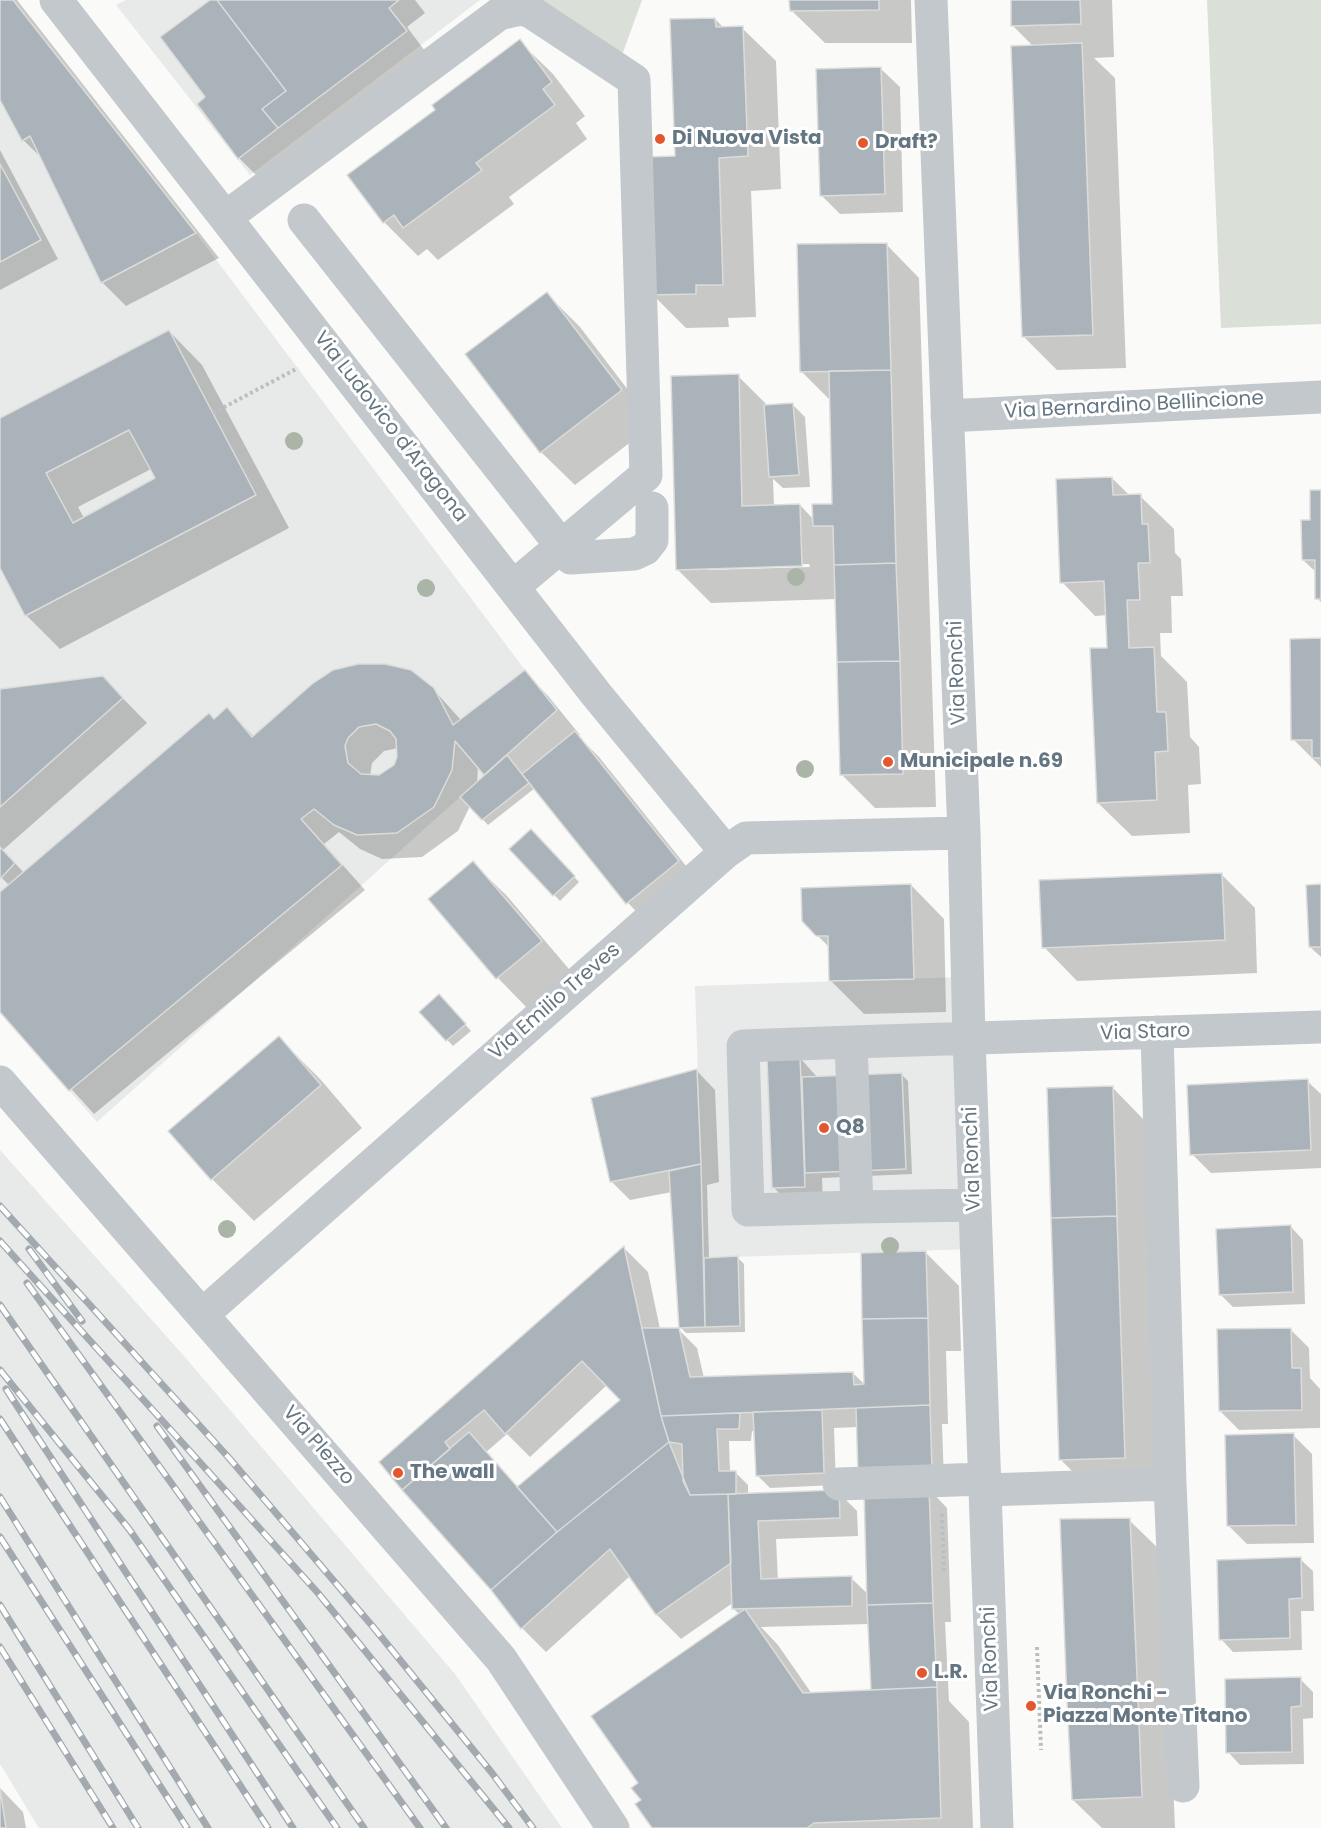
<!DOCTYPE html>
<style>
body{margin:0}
canvas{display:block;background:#fafaf8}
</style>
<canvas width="1321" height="1828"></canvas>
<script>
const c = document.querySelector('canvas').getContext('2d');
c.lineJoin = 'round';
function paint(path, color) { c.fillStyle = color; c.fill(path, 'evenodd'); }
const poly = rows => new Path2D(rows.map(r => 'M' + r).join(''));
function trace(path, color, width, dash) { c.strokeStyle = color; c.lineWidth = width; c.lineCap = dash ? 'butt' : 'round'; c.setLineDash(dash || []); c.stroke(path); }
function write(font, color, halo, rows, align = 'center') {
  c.font = font + ' Poppins,sans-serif'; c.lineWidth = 6; c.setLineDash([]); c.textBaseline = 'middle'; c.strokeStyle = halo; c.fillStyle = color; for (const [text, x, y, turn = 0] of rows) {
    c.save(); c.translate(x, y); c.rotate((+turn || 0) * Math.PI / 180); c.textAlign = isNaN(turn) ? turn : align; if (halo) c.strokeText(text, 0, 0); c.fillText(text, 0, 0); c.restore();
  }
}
const built = poly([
 [0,0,13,0,196,233,525,670,507,755,97,1122,0,1012],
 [126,0,480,0,250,175,116,5],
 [959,977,972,1249,704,1258,695,986],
 [0,1150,184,1356,455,1674,562,1828,39,1828,0,1764]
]);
const green = poly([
 [537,0,642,0,622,55],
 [1207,0,1321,0,1321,324,1221,328]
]);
const shadow = poly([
 [0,0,17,0,219,258,126,306,102,282,44,160,23,140,0,96],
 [212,0,415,0,425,13,407,27,425,51,263,182,239,158,207,98],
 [791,0,911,0,912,43,825,43,791,10],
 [1012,0,1112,0,1114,57,1094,58,1115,78,1126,368,1057,370,1024,337,1034,47,1013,26],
 [715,19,724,28,742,28,776,61,781,189,751,191,756,317,728,318,729,327,686,328,652,294,677,157],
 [519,41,553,74,585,116,576,123,587,139,509,197,514,204,438,260,427,249,418,256,384,222,349,176,437,110],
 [881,69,900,87,903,212,840,214,821,195],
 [0,150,58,259,0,290],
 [886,244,919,278,936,807,875,808,842,775,837,599,711,603,677,569,738,376,769,407,793,405,805,417,810,487,783,488,773,479,774,506,800,505,814,520,834,505,831,401,801,371],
 [809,564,810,567,708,570,708,567],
 [547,294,580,327,654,424,575,485,541,452],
 [169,331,202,365,289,528,60,649,26,615,0,565,0,420],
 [151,469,157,479,84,518,78,507],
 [1112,478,1130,496,1140,496,1174,529,1175,553,1181,559,1183,596,1171,596,1172,633,1160,633,1161,656,1187,682,1190,737,1199,747,1201,784,1188,785,1190,833,1132,836,1098,803,1109,649,1107,615,1095,616,1062,582],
 [1321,491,1321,602,1317,598,1317,573,1303,560],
 [1321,640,1321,767,1293,739],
 [525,672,549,697,580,735,578,736,599,757,702,886,652,927,628,903,535,788,488,825,470,806,458,831,422,857,382,859,360,849,339,832,324,844,365,890,94,1114,0,1010,0,894,10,886,0,876,0,690,102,677,147,723,3,850,24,873,227,709,254,737,433,689,461,720],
 [398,748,399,757,388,772,379,777,370,776,372,763,384,751],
 [478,766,486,775,477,783],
 [531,832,579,882,560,901,511,850],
 [473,863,507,896,574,975,531,1012,498,978,430,899],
 [1221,874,1255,908,1257,973,1077,981,1044,947],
 [911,885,944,919,946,1012,864,1014,831,981,830,948,817,935],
 [1321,886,1321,957,1310,947],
 [445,1002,471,1031,453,1046,421,1012],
 [279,1038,321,1080,362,1128,254,1221,212,1179],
 [800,1058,818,1078,902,1075,908,1081,912,1174,822,1178,823,1205,792,1206,773,1187],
 [697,1071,715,1090,719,1182,707,1185,709,1259,738,1258,744,1264,745,1332,686,1333,680,1327,672,1192,630,1200,612,1182],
 [1307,1081,1321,1094,1321,1168,1211,1173,1192,1154],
 [1112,1087,1145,1121,1157,1491,1094,1493,1060,1459],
 [1291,1227,1303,1240,1305,1304,1233,1307,1220,1294],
 [624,1248,648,1272,660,1329,678,1329,697,1348,704,1378,853,1373,866,1386,926,1253,959,1286,961,1351,946,1351,948,1424,942,1424,944,1484,858,1427,834,1428,836,1485,770,1488,757,1475,756,1431,752,1431,751,1441,729,1441,730,1472,735,1472,748,1485,748,1495,838,1492,857,1511,858,1536,776,1539,778,1580,851,1578,869,1595,929,1489,947,1508,951,1622,945,1622,949,1701,969,1722,973,1828,654,1828,640,1784,740,1615,734,1609,734,1602,681,1639,657,1615,630,1576,546,1652,522,1628,492,1589,381,1462],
 [607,1385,622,1401,518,1489,485,1453,507,1434,530,1457],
 [870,1624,872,1691,812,1694,778,1645,761,1627],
 [1290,1329,1309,1348,1310,1378,1320,1389,1320,1428,1239,1430,1220,1411],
 [1293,1435,1312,1454,1314,1543,1247,1544,1229,1526],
 [1129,1520,1163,1553,1175,1828,1102,1828,1073,1800],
 [1300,1559,1313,1571,1314,1611,1301,1611,1302,1650,1233,1652,1221,1639],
 [1300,1679,1313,1692,1313,1718,1303,1719,1304,1764,1240,1765,1228,1752],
 [0,1788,23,1812,26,1828,0,1828]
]);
const building = poly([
 [0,0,13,0,196,233,101,283,30,136,22,141,0,100,0,0],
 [210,0,217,0,286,91,262,109,278,128,238,159,197,104,205,97,160,37,210,0],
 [217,0,399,0,389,8,407,31,278,128,262,109,286,91,217,0],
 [789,0,879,0,879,10,790,11,789,0],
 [1011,0,1080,0,1081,24,1011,26,1011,0],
 [715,18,716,27,743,26,748,156,719,158,723,285,696,285,696,294,651,295,646,157,675,156,670,19,715,18],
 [520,39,552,82,543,89,555,105,476,163,482,170,403,228,394,215,383,223,347,175,435,110,432,105,520,39],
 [1082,43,1093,335,1022,337,1011,46,1082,43],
 [881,67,885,194,820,196,816,69,881,67],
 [0,164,41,240,0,262,0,164],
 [887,243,891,370,800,372,797,244,887,243],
 [547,292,622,390,540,453,465,354,547,292],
 [169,330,256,495,25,616,0,568,0,418,169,330],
 [129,430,155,478,73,523,46,473,129,430],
 [891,370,896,563,834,565,833,526,813,526,812,504,832,504,829,371,891,370],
 [739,374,742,506,800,504,802,566,676,570,671,376,739,374],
 [793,403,799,475,769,477,764,405,793,403],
 [1112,477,1113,495,1141,494,1142,524,1148,524,1150,563,1138,563,1140,600,1127,600,1129,648,1154,647,1157,712,1166,712,1168,751,1155,752,1157,800,1097,803,1090,648,1107,648,1104,581,1060,583,1056,479,1112,477],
 [1310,490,1321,490,1321,599,1315,599,1315,560,1302,560,1301,520,1310,520,1310,490],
 [896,563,900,661,837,662,834,565,896,563],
 [1321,638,1321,758,1312,758,1312,740,1291,740,1290,639,1321,638],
 [900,661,903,774,840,775,837,662,900,661],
 [358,664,385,664,411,670,434,688,453,725,525,670,557,710,484,775,455,741,452,770,434,807,397,833,357,835,334,825,314,809,301,819,342,865,69,1091,0,1012,0,892,209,713,214,719,227,707,252,737,312,684,333,670,358,664],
 [376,724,390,731,396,739,397,757,394,765,379,775,361,774,348,763,345,746,348,738,359,727,376,724],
 [103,676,123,698,0,807,0,689,103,676],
 [575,731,679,861,626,904,522,774,575,731],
 [507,755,529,783,482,820,460,797,507,755],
 [531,829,575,876,553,896,509,849,531,829],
 [0,847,15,863,0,879,0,847],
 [473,861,542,941,496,979,428,899,473,861],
 [1222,873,1225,940,1042,948,1039,880,1222,873],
 [911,884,914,979,829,981,828,936,816,936,802,921,801,888,911,884],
 [1321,884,1321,947,1309,947,1306,885,1321,884],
 [439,994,466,1024,446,1041,419,1012,439,994],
 [279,1036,321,1085,211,1180,168,1131,279,1036],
 [800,1056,805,1187,772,1188,767,1058,800,1056],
 [697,1069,701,1164,610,1182,591,1098,697,1069],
 [902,1073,906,1169,805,1173,802,1077,902,1073],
 [1308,1079,1311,1150,1190,1155,1187,1085,1308,1079],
 [1113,1086,1117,1216,1051,1218,1047,1088,1113,1086],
 [701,1164,705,1327,679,1328,669,1171,701,1164],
 [1117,1216,1125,1458,1059,1460,1051,1218,1117,1216],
 [1291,1225,1293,1292,1219,1295,1216,1229,1291,1225],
 [624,1246,661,1416,669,1442,557,1532,517,1487,620,1400,582,1361,505,1434,484,1410,445,1442,450,1449,402,1490,379,1462,624,1246],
 [926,1251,928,1318,862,1319,861,1253,926,1251],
 [738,1256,740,1326,705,1327,704,1258,738,1256],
 [928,1318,930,1405,661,1416,642,1328,679,1328,690,1377,853,1372,854,1385,864,1384,862,1319,928,1318],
 [1291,1328,1292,1368,1301,1368,1302,1410,1219,1411,1217,1329,1291,1328],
 [930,1405,932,1472,858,1474,856,1408,930,1405],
 [822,1410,824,1473,756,1476,753,1412,822,1410],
 [740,1413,739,1429,717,1429,719,1471,736,1471,736,1494,690,1495,683,1481,682,1444,669,1442,661,1416,740,1413],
 [469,1432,557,1532,491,1590,402,1490,469,1432],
 [1294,1433,1296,1525,1227,1526,1225,1435,1294,1433],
 [669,1442,690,1495,728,1494,731,1563,656,1615,610,1549,521,1629,491,1590,557,1532,669,1442],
 [929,1487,933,1603,867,1605,864,1490,929,1487],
 [839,1490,840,1518,758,1521,761,1579,852,1576,852,1606,732,1609,728,1494,839,1490],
 [1130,1518,1138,1699,1067,1701,1060,1519,1130,1518],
 [1301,1557,1302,1598,1289,1599,1290,1638,1219,1640,1217,1560,1301,1557],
 [933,1603,937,1687,871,1690,867,1605,933,1603],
 [745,1609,803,1693,937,1687,941,1818,814,1823,807,1828,652,1828,635,1804,641,1800,631,1788,638,1783,591,1716,745,1609],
 [1301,1677,1301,1706,1291,1707,1292,1752,1226,1753,1225,1679,1301,1677],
 [1138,1699,1142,1797,1072,1800,1067,1701,1138,1699],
 [0,1789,6,1828,0,1828,0,1789]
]);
const path = poly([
 [213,413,298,368],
 [942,1514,944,1574],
 [1037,1647,1041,1750]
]);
const minor = poly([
 [56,0,596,694,726,852],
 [931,0,964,833,969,1038,997,1828],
 [226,217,499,14,521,9,531,12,634,80,646,475,514,586],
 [304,220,571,558,634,554,645,549,652,540,652,508],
 [947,416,1321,397],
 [1157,1032,1170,1484,1183,1786],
 [851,1042,743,1046,748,1210,857,1207],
 [0,1082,501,1659,613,1828],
 [975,1205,857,1207,851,1042,1321,1027],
 [203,1314,726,852,746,838,964,833],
 [839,1484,984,1479],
 [985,1490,1170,1484]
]);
const rail = poly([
 [0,1206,229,1458,374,1628,492,1773,533,1828],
 [0,1241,318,1593,509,1828],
 [29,1249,82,1321],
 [27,1283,420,1828],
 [0,1305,364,1828],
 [0,1370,129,1529,337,1828],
 [6,1389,293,1828],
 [0,1419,268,1828],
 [157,1426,446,1828],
 [0,1497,208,1828],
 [0,1537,187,1828],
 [0,1605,138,1828],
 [0,1647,113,1828]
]);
const trees = [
 [294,441],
 [796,577],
 [426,588],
 [805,769],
 [227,1229],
 [890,1246]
];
const markers = [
 [660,139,6,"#e4572e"],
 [863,143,6,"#e4572e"],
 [888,762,6,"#e4572e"],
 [824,1128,6,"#e4572e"],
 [398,1473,6,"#e4572e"],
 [922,1673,6,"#e4572e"],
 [1031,1706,6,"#e4572e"]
];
const poiNames = [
 ["Di Nuova Vista",672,139],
 ["Draft?",875,143],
 ["Municipale n.69",900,762],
 ["Q8",836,1128],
 ["The wall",410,1473],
 ["L.R.",934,1673],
 ["Via Ronchi -",1043,1694],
 ["Piazza Monte Titano",1043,1717]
];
const streetNames = [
 ["Via Bernardino Bellincione",1134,406,-3],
 ["Via Ludovico d'Aragona",390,427,52],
 ["Via Ronchi",958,673,-92],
 ["Via Emilio Treves",555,1002,-41],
 ["Via Staro",1145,1033,-2],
 ["Via Ronchi",973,1159,-92],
 ["Via Plezzo",318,1446,49],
 ["Via Ronchi",991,1659,-92]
];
paint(built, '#e8e9e9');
paint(green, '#dadfd7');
paint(shadow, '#0003');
paint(building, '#aab3b9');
trace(building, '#dcdcda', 1.5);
trace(path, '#bbbfc2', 4, [3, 3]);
trace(minor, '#c3c8cc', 33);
trace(rail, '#a2aab0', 7);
trace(rail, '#fff', 4.5, [14]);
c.fillStyle = '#aab4a7';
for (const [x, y] of trees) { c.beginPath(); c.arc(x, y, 9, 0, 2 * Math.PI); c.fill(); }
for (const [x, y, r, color] of markers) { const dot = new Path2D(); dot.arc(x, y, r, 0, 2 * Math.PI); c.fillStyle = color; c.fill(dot); trace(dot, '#fff', 2); }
write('bold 20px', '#657683', '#fff', poiNames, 'left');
write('20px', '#657683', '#fff', streetNames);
</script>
